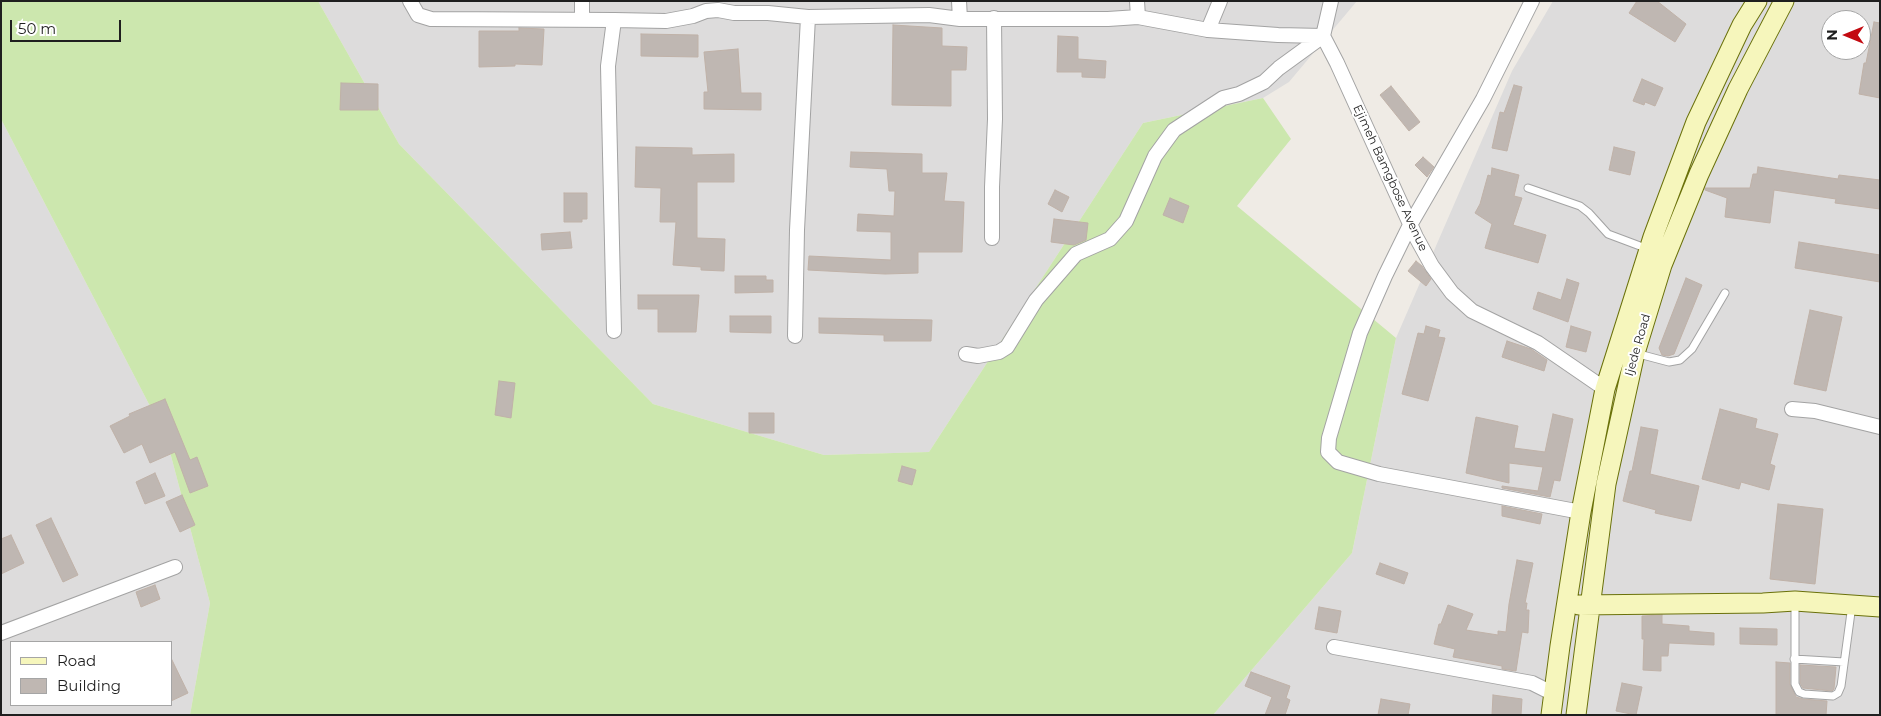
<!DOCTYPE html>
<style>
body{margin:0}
#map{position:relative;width:1881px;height:716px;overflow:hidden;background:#efebe5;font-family:Montserrat,sans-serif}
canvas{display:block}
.frame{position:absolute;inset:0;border:2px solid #1f1f1f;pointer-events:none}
.legend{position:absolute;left:10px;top:641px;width:162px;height:65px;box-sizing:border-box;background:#fff;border:1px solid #a5a5a5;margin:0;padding:6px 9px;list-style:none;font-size:15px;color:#1f1f1f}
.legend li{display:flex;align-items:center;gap:10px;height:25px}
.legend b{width:25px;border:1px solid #a5a5a5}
.north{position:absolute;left:1821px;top:10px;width:50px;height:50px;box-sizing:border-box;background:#fff;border:1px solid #a5a5a5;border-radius:50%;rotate:270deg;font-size:14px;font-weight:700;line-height:20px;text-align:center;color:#1f1f1f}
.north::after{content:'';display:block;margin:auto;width:18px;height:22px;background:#c30a11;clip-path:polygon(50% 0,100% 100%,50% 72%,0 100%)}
.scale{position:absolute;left:10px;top:20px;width:111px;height:22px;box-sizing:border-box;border:2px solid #1f1f1f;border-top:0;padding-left:6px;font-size:15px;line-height:18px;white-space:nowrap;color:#1f1f1f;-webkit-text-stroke:4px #fff;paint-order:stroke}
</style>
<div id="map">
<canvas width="1881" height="716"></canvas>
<div class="frame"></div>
<ul class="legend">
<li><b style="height:6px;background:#f6f6bc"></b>Road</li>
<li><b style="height:14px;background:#bfb7b2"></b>Building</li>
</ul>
<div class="north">N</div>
<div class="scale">50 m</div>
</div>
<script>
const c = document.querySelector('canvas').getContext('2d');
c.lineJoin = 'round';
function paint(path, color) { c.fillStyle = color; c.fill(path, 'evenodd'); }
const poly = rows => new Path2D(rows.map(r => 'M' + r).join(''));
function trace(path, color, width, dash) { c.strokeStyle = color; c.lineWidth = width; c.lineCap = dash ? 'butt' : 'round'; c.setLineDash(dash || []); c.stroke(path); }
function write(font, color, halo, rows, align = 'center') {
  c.font = font + ' Montserrat,sans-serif'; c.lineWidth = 4; c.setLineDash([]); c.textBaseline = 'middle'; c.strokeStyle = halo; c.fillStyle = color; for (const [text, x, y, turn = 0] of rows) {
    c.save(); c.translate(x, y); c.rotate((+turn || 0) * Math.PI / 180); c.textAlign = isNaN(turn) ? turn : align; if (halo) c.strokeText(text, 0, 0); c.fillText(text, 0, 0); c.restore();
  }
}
const residential = poly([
 [318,1,1357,1,1289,82,1263,98,1143,123,929,452,824,455,653,404,399,144],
 [1553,1,1880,1,1880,715,1213,715,1352,553,1396,338,1512,71],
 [1831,20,1861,20,1861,50,1831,50],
 [1,119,166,437,210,603,190,715,1,715],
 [11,642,171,642,171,705,11,705]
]);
const grass = poly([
 [1,1,318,1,399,144,653,404,824,455,929,452,1143,123,1263,98,1291,139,1237,206,1396,338,1352,553,1213,715,190,715,210,603,166,437,1,119]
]);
const building = poly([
 [1637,1,1657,1,1686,24,1675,42,1629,13,1637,1],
 [1874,22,1880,23,1880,98,1859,94,1864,63,1866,63,1874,22],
 [893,25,942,28,942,46,967,47,966,70,951,70,951,106,892,105,893,25],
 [519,28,544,29,542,65,515,64,515,66,479,67,479,31,519,31,519,28],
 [641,34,698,35,698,57,641,56,641,34],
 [1058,36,1078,37,1078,59,1106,61,1105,78,1082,77,1082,72,1057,72,1058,36],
 [738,49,741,93,761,93,761,110,704,109,704,92,708,92,704,52,738,49],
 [1642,79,1663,88,1655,106,1645,102,1644,105,1633,101,1642,79],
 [341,83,378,84,378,110,340,110,341,83],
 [1514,85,1522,87,1507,151,1492,148,1500,112,1504,113,1514,85],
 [1391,86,1420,122,1409,131,1380,95,1391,86],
 [636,147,692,148,692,155,734,154,734,182,697,182,697,238,725,239,724,271,701,270,701,267,673,265,676,222,660,222,661,188,635,187,636,147],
 [1614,147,1635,152,1630,175,1609,170,1614,147],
 [851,152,922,154,922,173,947,173,944,201,964,202,962,252,918,252,918,273,885,274,808,270,809,256,891,260,891,232,857,231,858,214,894,216,895,191,889,191,887,169,850,167,851,152],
 [1423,157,1434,167,1427,177,1415,165,1423,157],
 [1758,167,1838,179,1839,175,1880,180,1880,209,1835,203,1836,199,1774,190,1770,223,1725,217,1727,198,1705,190,1705,188,1750,188,1753,174,1757,174,1758,167],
 [1492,168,1519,175,1514,196,1522,198,1513,225,1546,235,1538,263,1485,248,1492,224,1475,213,1480,204,1488,175,1491,176,1492,168],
 [1055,190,1069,197,1062,212,1048,204,1055,190],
 [564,193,587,193,587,219,582,219,582,222,564,222,564,193],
 [1170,198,1189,206,1183,223,1163,215,1170,198],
 [1054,219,1088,223,1086,240,1074,245,1051,242,1054,219],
 [570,232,572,248,542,250,541,234,570,232],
 [1799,242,1880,255,1880,282,1795,268,1799,242],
 [1416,261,1422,266,1431,279,1426,286,1408,271,1416,261],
 [735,276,766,276,766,280,773,280,773,292,735,293,735,276],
 [1686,278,1702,285,1674,354,1668,356,1662,355,1659,348,1686,278],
 [1567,279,1579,283,1568,322,1533,309,1538,292,1561,300,1567,279],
 [638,295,699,295,696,332,658,332,658,309,638,309,638,295],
 [1810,310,1842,317,1826,391,1794,384,1810,310],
 [730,316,771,316,771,333,730,332,730,316],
 [819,318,932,320,931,341,884,341,884,335,819,333,819,318],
 [1426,326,1440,330,1438,337,1445,338,1428,401,1402,394,1418,333,1424,334,1426,326],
 [1571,326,1591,332,1586,352,1566,347,1571,326],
 [1507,341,1531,349,1547,360,1544,371,1502,357,1507,341],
 [499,381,515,383,511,418,495,415,499,381],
 [165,399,190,460,197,457,208,486,190,493,175,452,150,463,142,444,124,453,110,426,130,416,129,414,165,399],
 [1720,409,1757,419,1755,428,1778,434,1770,464,1775,466,1769,490,1741,482,1739,489,1702,479,1720,409],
 [749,413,774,413,774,433,749,433,749,413],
 [1553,414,1573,419,1560,481,1554,480,1550,497,1502,488,1502,486,1538,491,1543,467,1509,463,1509,483,1466,473,1476,417,1518,426,1514,448,1545,452,1553,414],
 [1641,427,1658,430,1650,474,1699,486,1691,521,1655,513,1656,510,1623,501,1630,471,1632,471,1641,427],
 [902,466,916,470,912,485,898,481,902,466],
 [155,473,165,496,145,504,136,482,155,473],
 [182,495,195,525,180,532,166,502,182,495],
 [1778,504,1823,509,1815,584,1770,579,1778,504],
 [1502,506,1542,514,1540,524,1502,516,1502,506],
 [51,518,78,575,63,582,36,525,51,518],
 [11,535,24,563,1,574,1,539,11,535],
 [1517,560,1533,563,1525,603,1527,603,1526,610,1529,610,1528,633,1522,632,1516,671,1502,669,1502,666,1453,657,1455,649,1434,644,1439,624,1441,624,1448,605,1473,614,1466,630,1498,635,1498,631,1506,632,1509,604,1517,560],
 [1380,563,1408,573,1404,584,1376,574,1380,563],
 [155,585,160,599,141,607,136,592,155,585],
 [1319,607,1341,611,1337,633,1315,629,1319,607],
 [1662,615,1662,624,1689,626,1689,631,1714,633,1714,645,1669,643,1668,656,1661,656,1661,671,1643,670,1644,639,1642,639,1642,616,1662,615],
 [1740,628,1777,629,1777,645,1740,644,1740,628],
 [171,658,188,693,171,701,171,658],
 [1776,662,1790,663,1790,684,1796,697,1803,699,1827,701,1826,715,1776,715,1776,662],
 [1800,665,1836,667,1834,689,1832,691,1803,688,1800,683,1800,665],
 [1251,672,1290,686,1286,698,1290,700,1285,715,1265,715,1272,697,1245,686,1251,672],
 [1622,683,1642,687,1636,715,1616,711,1622,683],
 [1493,695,1522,699,1521,715,1492,715,1493,695],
 [1381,699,1410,704,1408,715,1378,715,1381,699]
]);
const service = poly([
 [1528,188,1580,206,1589,213,1608,234,1648,249],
 [1635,353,1669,362,1680,360,1692,349,1725,293],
 [1795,601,1795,684,1799,692,1804,694,1833,696,1838,693,1841,686,1852,605],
 [1794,659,1844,662]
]);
const minor = poly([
 [410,1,418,15,431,19,614,20],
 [959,1,960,19],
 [1137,1,1138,17],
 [1331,1,1323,36,1337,63,1416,237,1432,266,1452,293,1472,311,1538,343,1605,389],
 [1532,1,1483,99,1410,225,1385,276,1360,333,1329,438,1328,452,1338,462,1379,474,1581,512],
 [582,20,582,1],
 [1208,30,1220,1],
 [992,238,992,187,995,119,994,18],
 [614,331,608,66,614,20,666,21,693,16,706,11,718,10,734,13,768,13,808,17,929,15,960,19,1108,19,1138,17,1208,30,1278,35,1323,36],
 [795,336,797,230,808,17],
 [966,354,978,356,999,352,1007,347,1036,300,1076,254,1110,239,1126,221,1155,156,1174,130,1223,98,1239,94,1264,82,1279,68,1323,36],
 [1792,409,1815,411,1880,427],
 [1,633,175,567],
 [1334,647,1532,683,1554,694]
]);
const secondary = poly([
 [1579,605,1763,603,1795,601,1880,607],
 [1551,715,1560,646,1581,512,1605,389,1653,237,1696,122,1742,25,1757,1],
 [1576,715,1606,484,1635,353,1662,265,1699,174,1738,89,1784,1]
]);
const streetNames = [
 ["Ejimeh Bamgbose Avenue",1390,178,65],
 ["Ijede Road",1638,345,-74]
];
paint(residential, '#dddcdc');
paint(grass, '#cce7ae');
paint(building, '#bfb7b2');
trace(building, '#c0b2a8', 1);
trace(service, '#a3a3a3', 9);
trace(minor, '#a3a3a3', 16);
trace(secondary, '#6a710a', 21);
trace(service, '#fff', 7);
trace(minor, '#fff', 14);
trace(secondary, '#f6f6bc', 19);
write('12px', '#1f1f1f', '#fff', streetNames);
</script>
